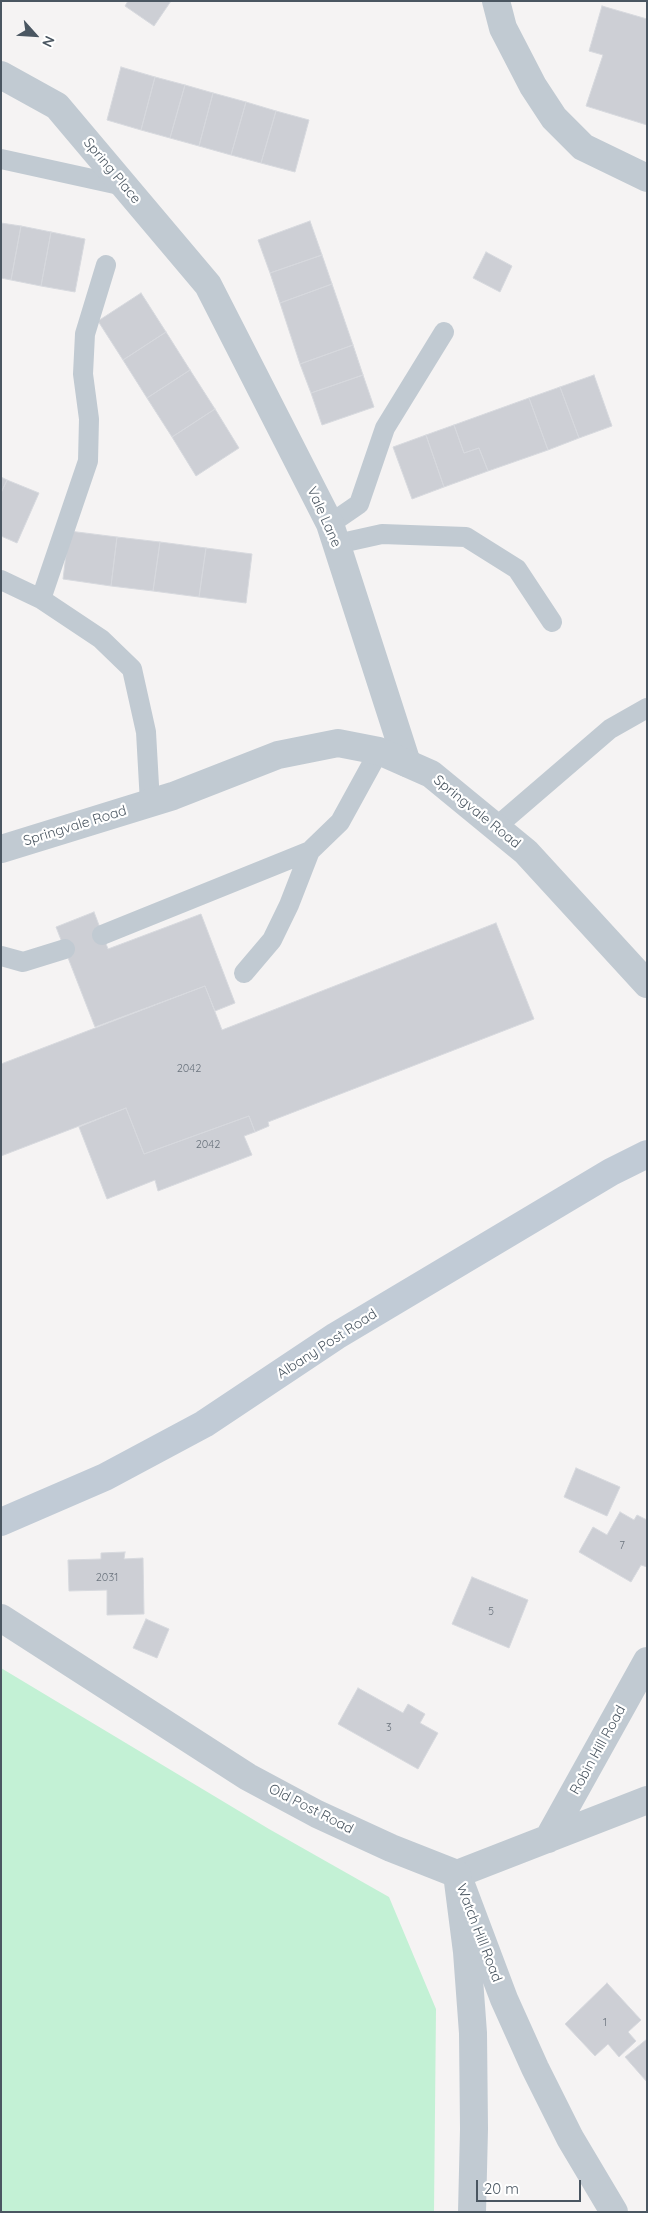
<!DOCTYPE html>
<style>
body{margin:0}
#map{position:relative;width:648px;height:2213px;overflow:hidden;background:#f5f3f3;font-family:Quicksand,sans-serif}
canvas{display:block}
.frame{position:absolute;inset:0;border:2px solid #4a5661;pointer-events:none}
.north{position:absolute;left:10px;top:10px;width:50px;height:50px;-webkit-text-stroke:4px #fff;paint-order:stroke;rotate:116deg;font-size:14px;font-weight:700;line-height:20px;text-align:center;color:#4a5661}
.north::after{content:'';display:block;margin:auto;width:18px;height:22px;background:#4a5661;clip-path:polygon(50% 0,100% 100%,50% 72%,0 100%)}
.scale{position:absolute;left:476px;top:2180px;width:105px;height:22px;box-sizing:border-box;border:2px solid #4a5661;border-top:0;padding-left:6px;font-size:15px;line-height:18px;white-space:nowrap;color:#4a5661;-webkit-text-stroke:4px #fff;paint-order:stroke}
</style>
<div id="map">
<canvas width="648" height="2213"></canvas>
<div class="frame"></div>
<div class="north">N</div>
<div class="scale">20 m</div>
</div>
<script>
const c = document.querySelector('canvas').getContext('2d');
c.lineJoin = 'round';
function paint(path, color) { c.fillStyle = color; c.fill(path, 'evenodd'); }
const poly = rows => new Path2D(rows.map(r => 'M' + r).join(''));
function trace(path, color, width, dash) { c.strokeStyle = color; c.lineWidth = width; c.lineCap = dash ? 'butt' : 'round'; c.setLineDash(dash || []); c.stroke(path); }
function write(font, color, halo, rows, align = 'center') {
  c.font = font + ' Quicksand,sans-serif'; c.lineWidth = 4.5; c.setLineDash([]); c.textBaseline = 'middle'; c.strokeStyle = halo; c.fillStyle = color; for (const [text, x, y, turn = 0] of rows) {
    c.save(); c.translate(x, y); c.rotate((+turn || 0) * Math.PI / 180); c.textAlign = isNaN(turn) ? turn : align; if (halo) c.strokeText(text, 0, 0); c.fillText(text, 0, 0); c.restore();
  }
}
const green = poly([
 [1,1668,269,1829,389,1897,436,2009,434,2212,1,2212]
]);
const building = poly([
 [128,1,171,1,154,26,125,6,128,1],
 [602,6,647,19,647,125,586,106,603,55,589,51,602,6],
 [121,67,155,77,141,130,107,120,121,67],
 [155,77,185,85,170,138,141,130,155,77],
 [185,85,213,93,199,146,170,138,185,85],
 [213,93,246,102,231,155,199,146,213,93],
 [246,102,276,111,261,163,231,155,246,102],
 [276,111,309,120,295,172,261,163,276,111],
 [310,221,322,255,270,273,258,240,310,221],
 [1,223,21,226,11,280,1,278,1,223],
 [21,226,51,232,41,286,11,280,21,226],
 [51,232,85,239,75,292,41,286,51,232],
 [486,252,512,266,500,292,473,278,486,252],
 [322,255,332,284,280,303,270,273,322,255],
 [332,284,353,345,300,364,280,303,332,284],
 [141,293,166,332,123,360,98,321,141,293],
 [166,332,190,370,147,398,123,360,166,332],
 [353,345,363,375,311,393,300,364,353,345],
 [190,370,215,409,172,437,147,398,190,370],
 [363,375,374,407,322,425,311,393,363,375],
 [594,375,612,426,579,438,560,387,594,375],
 [560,387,579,438,548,450,529,398,560,387],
 [529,398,548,450,488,471,479,448,464,453,454,425,529,398],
 [215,409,239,448,196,476,172,437,215,409],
 [454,425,464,453,479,448,488,471,444,487,426,435,454,425],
 [426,435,444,487,412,499,393,447,426,435],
 [1,477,7,480,1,493,1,477],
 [7,480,39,493,17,543,1,536,1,493,7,480],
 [69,531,117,537,111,586,63,579,69,531],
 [117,537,160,542,153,591,111,586,117,537],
 [160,542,206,548,199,597,153,591,160,542],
 [206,548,252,554,246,603,199,597,206,548],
 [94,912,108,949,201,914,235,1003,215,1011,205,986,95,1027,56,927,94,912],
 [496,923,534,1019,268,1122,269,1126,255,1132,249,1116,144,1154,126,1108,1,1156,1,1064,205,986,222,1030,496,923],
 [126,1108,144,1154,249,1116,255,1132,244,1136,252,1155,158,1191,155,1180,107,1199,79,1127,126,1108],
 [576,1468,620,1487,607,1516,564,1497,576,1468],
 [620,1512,634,1520,637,1515,647,1520,647,1567,641,1565,631,1582,579,1552,593,1527,607,1535,620,1512],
 [125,1552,124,1559,143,1558,144,1614,107,1615,107,1590,69,1591,68,1560,101,1559,101,1553,125,1552],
 [472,1577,528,1600,509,1648,452,1624,472,1577],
 [146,1619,169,1629,157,1658,133,1648,146,1619],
 [358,1688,403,1713,408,1704,425,1714,420,1723,438,1733,418,1769,338,1724,358,1688],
 [607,1983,641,2020,628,2032,636,2041,619,2057,608,2044,595,2056,565,2024,607,1983],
 [647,2039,647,2082,625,2057,647,2039]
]);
const service = poly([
 [1,159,124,186],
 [330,524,359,504,385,428,444,332],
 [337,544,382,534,466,537,517,569,552,622],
 [1,580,41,599,101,639,132,669,146,732,150,803],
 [41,599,88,461,89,419,83,374,85,334,106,265],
 [496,827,610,729,647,708],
 [102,935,310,851,340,822,379,751],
 [1,956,23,962,65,949],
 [244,973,272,940,289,905,310,851]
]);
const minor = poly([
 [496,1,503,28,533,86,554,118,583,147,647,178],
 [1,75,57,106,208,285,330,524,407,763],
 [548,1839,647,1661],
 [614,2212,570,2138,535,2068,504,1999,457,1874,647,1800]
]);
const tertiary = poly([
 [1,849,173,796,278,755,338,743,379,751,431,774,526,852,647,984],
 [1,1618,248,1777,317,1814,391,1848,457,1874,467,1952,473,2033,474,2129,472,2212]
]);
const secondary = poly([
 [1,1522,105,1477,204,1424,336,1336,611,1172,647,1154]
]);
const numberNames = [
 ["2042",189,1069],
 ["2042",208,1145],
 ["7",622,1546],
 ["2031",107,1578],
 ["5",491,1612],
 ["3",389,1728],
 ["1",605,2023]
];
const streetNames = [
 ["Spring Place",112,171,50],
 ["Vale Lane",324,517,66],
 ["Springvale Road",477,812,39],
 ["Springvale Road",75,826,-17],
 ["Albany Post Road",327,1344,-33],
 ["Robin Hill Road",598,1750,-61],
 ["Old Post Road",311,1809,27],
 ["Watch Hill Road",479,1933,69]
];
paint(green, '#c3f1d5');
paint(building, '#cdcfd5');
trace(building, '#d7d9de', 1);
trace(service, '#c1cad2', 20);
trace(minor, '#c1cad2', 28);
trace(tertiary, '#c1cad2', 28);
trace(secondary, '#c1cbd6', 28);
write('11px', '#6b747e', null, numberNames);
write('14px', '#4a5661', '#fff', streetNames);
</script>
